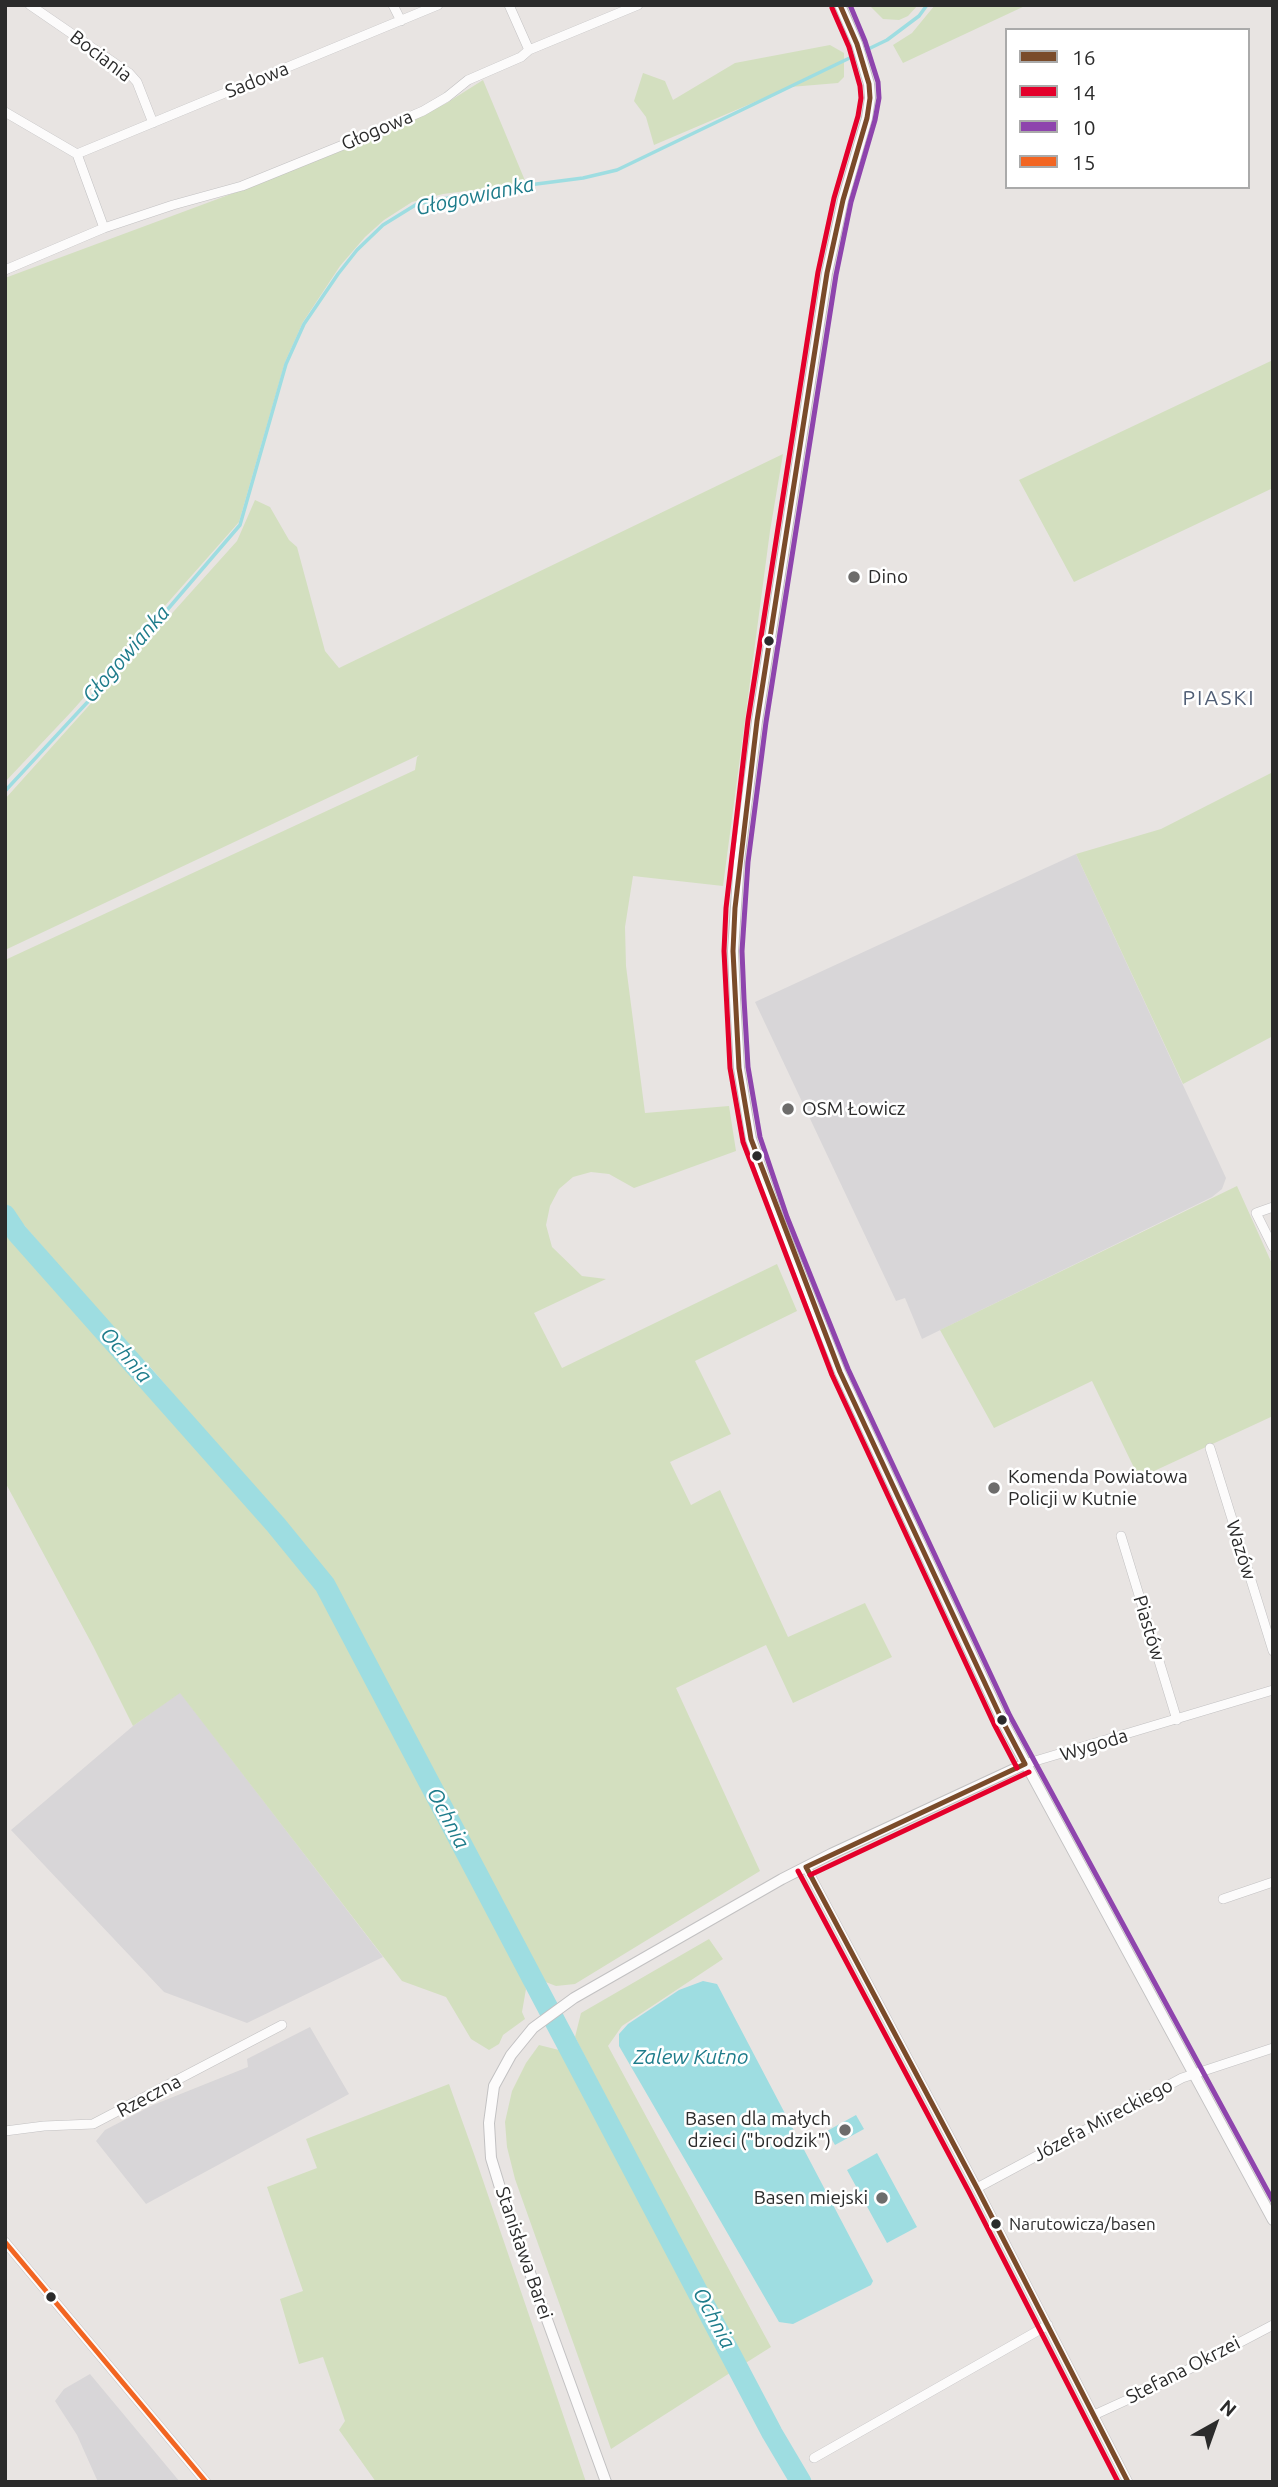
<!DOCTYPE html>
<meta charset="utf-8">
<style>
body{margin:0}
#map{position:relative;width:1278px;height:2487px;overflow:hidden;background:#e8e4e2;font-family:Ubuntu,sans-serif}
canvas{display:block}
.frame{position:absolute;inset:0;border:7px solid #2b2b2b;pointer-events:none}
.legend{position:absolute;left:1005px;top:28px;width:245px;height:161px;box-sizing:border-box;background:#fff;border:2px solid #aaa;margin:0;padding:9px 12px;list-style:none;font-size:21px;color:#2b2b2b}
.legend li{display:flex;align-items:center;gap:14px;height:35px}
.legend b{width:35px;border:2px solid #aaa}
.north{position:absolute;left:1180px;top:2389px;width:70px;height:70px;-webkit-text-stroke:5px #fff;paint-order:stroke;rotate:40deg;font-size:19px;font-weight:700;line-height:28px;text-align:center;color:#2b2b2b}
.north::after{content:'';display:block;margin:auto;width:24px;height:32px;background:#2b2b2b;clip-path:polygon(50% 0,100% 100%,50% 72%,0 100%)}
</style>
<div id="map">
<canvas width="1278" height="2487"></canvas>
<div class="frame"></div>
<ul class="legend">
<li><b style="height:9px;background:#7a4b2a"></b>16</li>
<li><b style="height:9px;background:#e4002b"></b>14</li>
<li><b style="height:9px;background:#8e44ad"></b>10</li>
<li><b style="height:9px;background:#f26522"></b>15</li>
</ul>
<div class="north">N</div>
</div>
<script>
const c = document.querySelector('canvas').getContext('2d');
c.lineJoin = 'round';
function paint(path, color) { c.fillStyle = color; c.fill(path, 'evenodd'); }
const poly = rows => new Path2D(rows.map(r => 'M' + r).join(''));
function trace(path, color, width, dash) { c.strokeStyle = color; c.lineWidth = width; c.lineCap = dash ? 'butt' : 'round'; c.setLineDash(dash || []); c.stroke(path); }
function write(font, color, halo, rows, align = 'center') {
  c.font = font + ' Ubuntu,sans-serif'; c.lineWidth = 5; c.setLineDash([]); c.textBaseline = 'middle'; c.strokeStyle = halo; c.fillStyle = color; for (const [text, x, y, turn = 0] of rows) {
    c.save(); c.translate(x, y); c.rotate((+turn || 0) * Math.PI / 180); c.textAlign = isNaN(turn) ? turn : align; if (halo) c.strokeText(text, 0, 0); c.fillText(text, 0, 0); c.restore();
  }
}
const industrial = poly([
 [1076,854,1226,1178,1222,1189,1212,1197,922,1339,905,1298,896,1301,755,1002],
 [180,1692,383,1957,247,2023,164,1992,11,1830,133,1726],
 [310,2027,349,2094,146,2204,96,2141,105,2130,153,2105,248,2067,247,2059],
 [90,2374,180,2482,98,2482,77,2435,55,2401,64,2389]
]);
const green = poly([
 [869,5,918,5,908,16,899,20,883,19],
 [935,5,1027,5,903,63,893,45,912,33],
 [830,45,844,53,844,77,838,83,790,87,654,145,646,117,634,101,643,73,665,81,673,100,735,63],
 [483,80,526,183,443,194,412,202,384,220,365,237,340,266,303,322,285,362,239,522,72,711,5,782,5,278,250,187,445,104],
 [1273,360,1273,488,1074,582,1019,480],
 [783,454,770,531,723,886,633,876,625,927,626,966,645,1113,729,1106,736,1151,634,1188,609,1174,591,1172,573,1177,559,1189,550,1206,546,1225,552,1247,582,1276,606,1279,534,1313,562,1368,777,1264,797,1311,695,1361,731,1434,670,1462,691,1505,720,1490,788,1637,865,1603,892,1657,793,1703,766,1645,676,1688,760,1871,575,1984,556,1986,543,1981,322,1569,146,1362,132,1351,5,1203,5,960,415,770,417,757,419,755,5,950,5,799,237,541,255,500,270,507,289,540,297,547,325,651,339,668],
 [1273,772,1273,1036,1183,1084,1076,854,1161,829],
 [1237,1186,1273,1266,1273,1416,1139,1478,1092,1381,994,1428,940,1330],
 [5,1226,125,1366,237,1490,316,1586,512,1954,526,1989,522,2012,525,2019,503,2035,499,2044,489,2050,471,2039,446,1997,402,1981,180,1693,133,1726,93,1646,5,1482],
 [709,1939,723,1959,622,2026,608,2046,771,2347,744,2364,575,2037,581,2013],
 [539,2045,559,2050,570,2064,733,2371,611,2449,515,2179,507,2147,505,2122,512,2091,526,2063],
 [449,2084,474,2154,586,2482,376,2482,339,2430,345,2421,323,2357,299,2364,280,2299,303,2291,267,2187,317,2168,306,2139]
]);
const water = poly([
 [703,1981,717,1984,873,2281,871,2285,793,2324,779,2322,619,2046,619,2034,628,2024,679,1990],
 [856,2115,864,2129,835,2145,827,2131],
 [877,2153,917,2227,887,2243,847,2170]
]);
const stream = poly([
 [5,791,95,694,240,525,286,364,304,324,338,274,357,250,383,225,417,204,490,190,583,178,617,170,887,40,919,16,927,5]
]);
const river = poly([
 [5,1215,17,1233,276,1525,325,1585,772,2433,801,2482]
]);
const minor = poly([
 [30,5,129,73,137,82,153,123],
 [393,5,401,21],
 [509,5,529,50],
 [5,112,77,154],
 [77,154,438,5],
 [104,228,173,205,242,186,353,141,423,111,447,97,468,80,521,57,529,50,638,5],
 [5,270,104,228,77,154],
 [1273,1207,1256,1213,1273,1247],
 [1210,1448,1273,1651],
 [1121,1536,1177,1720],
 [1025,1764,1273,1690],
 [806,1867,977,2188,1128,2482],
 [1223,1899,1273,1882],
 [5,2131,44,2126,93,2124,282,2025],
 [977,2188,1182,2078,1273,2048],
 [5,2242,206,2482],
 [1094,2415,1151,2389,1273,2325],
 [814,2458,1048,2325]
]);
const tertiary = poly([
 [840,5,857,44,869,84,870,98,867,118,843,200,827,273,757,721,739,861,733,951,735,999,739,1068,751,1139,779,1220,840,1372,1002,1720,1273,2220],
 [606,2482,505,2204,491,2158,489,2123,494,2086,511,2055,533,2028,574,1998,782,1879,831,1854,1025,1764]
]);
const bus1 = poly([
 [840,5,857,44,869,84,870,98,867,118,843,200,827,273,757,721,735,908,733,951,739,1068,751,1139,840,1372,1002,1720,1025,1764],
 [806,1867,977,2188,1128,2482],
 [806,1867,1025,1764]
]);
const bus2 = poly([
 [832,8,849,47,860,86,861,98,858,116,834,198,818,272,748,720,726,908,724,951,730,1068,743,1142,832,1375,994,1724,1017,1768],
 [798,1871,969,2192,1118,2482],
 [810,1875,1029,1772]
]);
const bus3 = poly([
 [850,5,865,41,878,82,879,98,875,120,851,202,836,275,766,722,748,862,742,951,744,999,748,1067,760,1137,787,1217,848,1369,1010,1716,1273,2201]
]);
const bus4 = poly([
 [5,2242,206,2482]
]);
const markers = [
 [854,577,7,"#6d6c6b"],
 [769,641,6,"#2b2b2b"],
 [788,1109,7,"#6d6c6b"],
 [757,1156,6,"#2b2b2b"],
 [994,1488,7,"#6d6c6b"],
 [1002,1720,6,"#2b2b2b"],
 [845,2130,7,"#6d6c6b"],
 [882,2198,7,"#6d6c6b"],
 [996,2224,6,"#2b2b2b"],
 [51,2297,6,"#2b2b2b"]
];
const busNames = [
 ["Narutowicza/basen",1009,2224]
];
const streetNames = [
 ["Bociania",101,56,37],
 ["Sadowa",257,80,-22],
 ["Głogowa",377,130,-23],
 ["Wazów",1241,1550,73],
 ["Piastów",1149,1628,73],
 ["Wygoda",1094,1745,-17],
 ["Rzeczna",149,2096,-28],
 ["Józefa Mireckiego",1103,2120,-28],
 ["Stanisława Barei",524,2253,71],
 ["Stefana Okrzei",1183,2370,-27]
];
const poiNames = [
 ["Dino",868,577],
 ["OSM Łowicz",802,1109],
 ["Komenda Powiatowa",1008,1477],
 ["Policji w Kutnie",1008,1499],
 ["Basen dla małych",831,2119,"right"],
 ["dzieci (\"brodzik\")",831,2141,"right"],
 ["Basen miejski",868,2198,"right"]
];
const waterNames = [
 ["Głogowianka",475,196,-12],
 ["Głogowianka",126,654,-49],
 ["Ochnia",126,1355,49],
 ["Ochnia",448,1818,62],
 ["Zalew Kutno",691,2057],
 ["Ochnia",714,2318,62]
];
const neighbourhoodNames = [
 ["PIASKI",1219,698]
];
paint(industrial, '#d8d6d8');
paint(green, '#d3dfbf');
paint(water, '#9edde1');
trace(stream, '#9edde1', 3.5);
trace(river, '#9edde1', 21);
trace(minor, '#c2c1c2', 10);
trace(tertiary, '#c2c1c2', 12);
trace(minor, '#fcfbfb', 9);
trace(tertiary, '#fcfbfb', 10);
trace(bus1, '#7a4b2a', 5);
trace(bus2, '#e4002b', 5);
trace(bus3, '#8e44ad', 5);
trace(bus4, '#f26522', 5);
for (const [x, y, r, color] of markers) { const dot = new Path2D(); dot.arc(x, y, r, 0, 2 * Math.PI); c.fillStyle = color; c.fill(dot); trace(dot, '#fff', 2.5); }
write('17px', '#2b2b2b', '#fff', busNames, 'left');
write('19px', '#2b2b2b', '#fff', streetNames);
write('19px', '#2b2b2b', '#fff', poiNames, 'left');
write('italic 21px', '#1e7c8b', '#fff', waterNames);
c.letterSpacing = '2px';
write('21px', '#515f76', '#fff', neighbourhoodNames);
c.letterSpacing = '0px';
</script>
